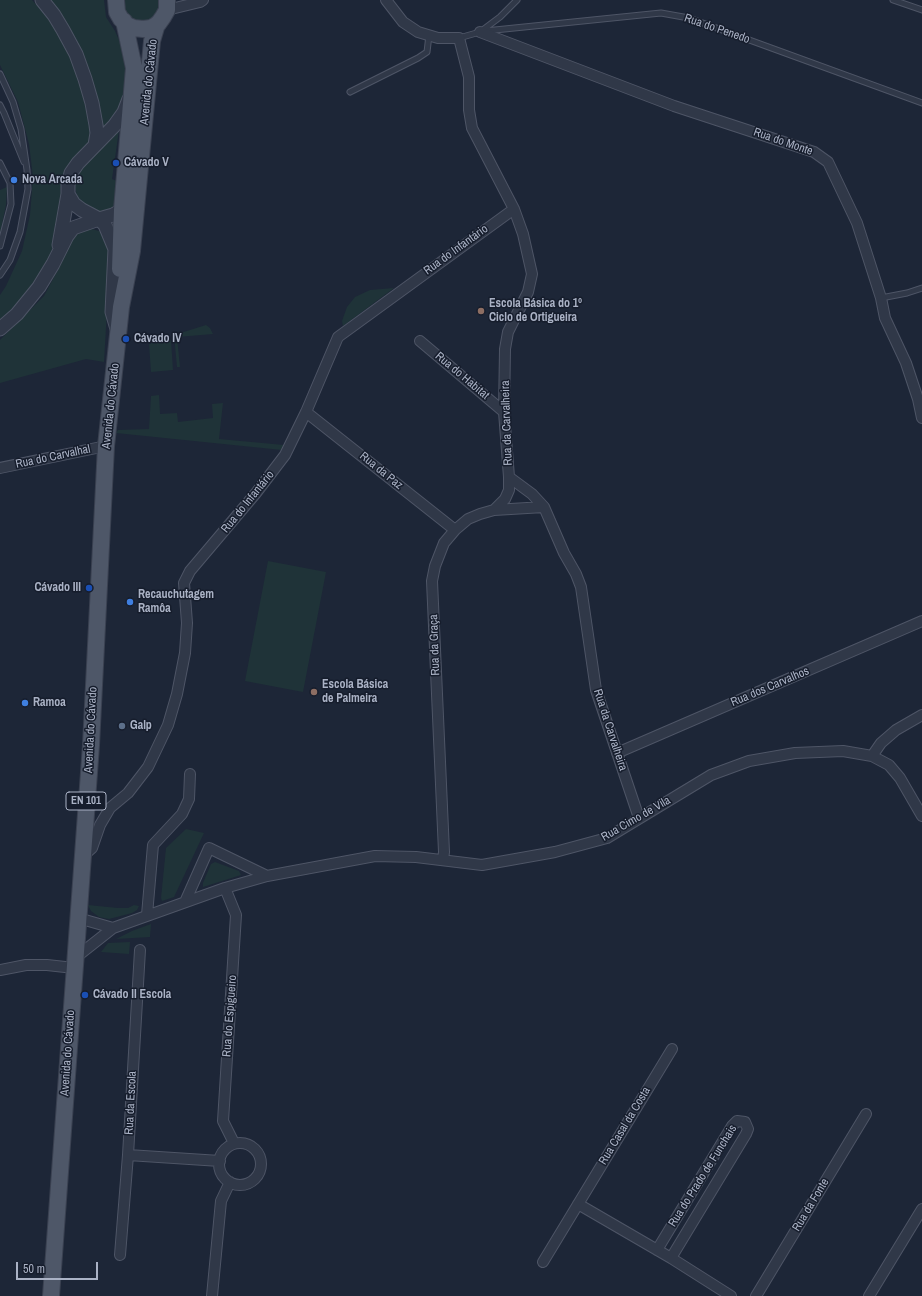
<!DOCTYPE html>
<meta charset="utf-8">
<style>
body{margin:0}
#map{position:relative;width:922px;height:1296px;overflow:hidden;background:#1d2637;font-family:"Archivo Narrow",sans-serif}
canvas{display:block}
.scale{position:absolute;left:16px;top:1262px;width:82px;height:18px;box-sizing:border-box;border:2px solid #aab2c5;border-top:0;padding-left:5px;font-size:12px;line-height:14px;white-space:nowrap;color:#aab2c5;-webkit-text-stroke:3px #161d2c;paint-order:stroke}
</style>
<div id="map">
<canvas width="922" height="1296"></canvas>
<div class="scale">50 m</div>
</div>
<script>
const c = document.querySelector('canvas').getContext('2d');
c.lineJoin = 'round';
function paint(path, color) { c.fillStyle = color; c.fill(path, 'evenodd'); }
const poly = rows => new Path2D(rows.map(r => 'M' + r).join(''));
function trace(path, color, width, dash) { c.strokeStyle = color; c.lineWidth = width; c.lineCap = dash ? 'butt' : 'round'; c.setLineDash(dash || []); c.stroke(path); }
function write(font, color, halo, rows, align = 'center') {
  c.font = font + ' "Archivo Narrow",sans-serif'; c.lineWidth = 3; c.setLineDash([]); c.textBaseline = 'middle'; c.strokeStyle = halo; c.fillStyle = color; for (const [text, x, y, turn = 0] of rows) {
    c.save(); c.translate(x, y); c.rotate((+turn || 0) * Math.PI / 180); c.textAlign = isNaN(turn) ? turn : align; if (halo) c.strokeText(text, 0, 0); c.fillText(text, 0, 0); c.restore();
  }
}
const green = poly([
 [0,0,32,0,42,11,56,29,69,53,80,83,91,130,90,141,68,165,64,178,59,220,54,246,45,266,33,286,25,296,0,321,0,295,6,286,22,251,30,215,33,177,29,144,18,102,0,65],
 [48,0,104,0,106,17,115,31,123,49,126,76,122,105,103,132,90,75,69,27],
 [123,0,159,0,160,8,158,14,149,22,131,20,124,11],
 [119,130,112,179,117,181,114,209,105,211,97,211,81,202,77,196,75,188,75,180,77,173,87,160],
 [7,187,6,205,0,234,0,190],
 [88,228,99,231,105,236,108,245,110,258,104,362,86,359,0,383,0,340,44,296,62,262,69,240,75,233],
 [394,288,343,326,342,321,347,307,355,297,370,290],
 [206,325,210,328,213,334,177,337,180,367,177,367,174,335],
 [167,338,171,340,173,370,151,372,149,344],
 [159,395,160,414,177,413,178,422,213,418,212,404,223,403,219,439,284,445,282,450,116,433,118,430,149,429,151,396],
 [268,561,326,572,303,692,245,681],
 [186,829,204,833,174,897,162,901,161,898,166,848],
 [215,862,239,871,241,875,203,887,203,883,211,864],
 [88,905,118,908,128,908,134,905,139,906,137,910,132,913,109,919,99,917,91,911],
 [151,924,150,937,116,939,132,931],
 [130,942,129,954,101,952,108,943]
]);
const service = poly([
 [893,0,922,10],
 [485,31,661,13,689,18,922,103],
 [459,38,480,32,500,17,517,0],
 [0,74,13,102,21,129,27,170,28,189,20,232,10,260,0,275],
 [350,92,418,58,427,52,429,35],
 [0,105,4,113,24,162],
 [0,163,10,183,11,204,0,246],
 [881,298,907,293,922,288]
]);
const minor = poly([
 [386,0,403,22,418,32,438,38,459,38,469,77,469,110,472,128,514,209,523,234,532,274,528,292,508,332,505,349,504,412,509,477,532,494,544,507,564,553,576,574,581,587,596,690,639,818],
 [167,10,200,2,203,0],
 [480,32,674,106,814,152,828,162,857,223,881,298,885,318,906,363,918,399,922,418],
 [420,341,504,412],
 [306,412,455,530],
 [0,468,106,446],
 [494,510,505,499,509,490,509,477],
 [617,753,922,621],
 [872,756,881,743,896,730,922,715],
 [83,856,92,848,100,825,110,808,128,793,148,767,168,725,177,694,185,653,187,623,184,583,190,571,256,493,285,455,306,412,338,337,514,209],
 [443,860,444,852,432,581,435,566,444,543,455,530,468,519,480,514,494,510,544,507],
 [225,888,236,915,223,1121,234,1143],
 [185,902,209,848,267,876],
 [147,915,153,845,182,814,189,799,190,774],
 [78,918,113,928],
 [75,958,113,928,225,888,267,876,375,856,416,857,482,865,555,852,607,838,711,775,749,761,795,753,843,751,872,756,889,765,900,778,922,816],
 [0,970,26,965,47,965,74,968],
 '219 1164a21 21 0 1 1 42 0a21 21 0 1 1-42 0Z',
 [128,1155,220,1161],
 [578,1204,671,1258,731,1296],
 [657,1250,732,1126,737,1121,745,1122,748,1129,746,1134,671,1258],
 [120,1255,128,1155,140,950],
 [543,1262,672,1049],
 [212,1296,221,1201,230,1182],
 [756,1296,866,1114],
 [869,1296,922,1209]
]);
const tertiary = poly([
 [42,0,54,15,63,30,76,54,85,79,92,103,96,125,97,133,95,145],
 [68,194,74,204,82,210,99,219,113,215,122,210,128,204],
 [59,245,68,194,68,185,71,173,78,163,114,126,124,112,129,99],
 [0,329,17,314,39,287,53,264,67,236,73,228,99,219,105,225,115,249,112,312,117,329]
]);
const primary = poly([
 [116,0,117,12,121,19,127,25,134,28,143,29,151,28,158,24,163,17,167,10,167,0],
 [120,269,122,210,134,68,124,21],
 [51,1296,91,745,106,446,121,307,132,251,152,41,157,24]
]);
const markers = [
 [116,163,4,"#1a4fb4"],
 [14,180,4,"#3f7fe0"],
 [481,311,4,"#8d6e63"],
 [126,339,4,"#1a4fb4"],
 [89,588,4,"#1a4fb4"],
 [130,602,4,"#3f7fe0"],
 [314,692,4,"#8d6e63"],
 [25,703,4,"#3f7fe0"],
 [122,726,4,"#5c6f8a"],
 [85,995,4,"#1a4fb4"]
];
const shields = [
 [86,801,40]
];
const shieldNames = [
 ["EN 101",86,801]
];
const streetNames = [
 ["Rua do Penedo",717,29,19],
 ["Avenida do Cávado",149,82,-84],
 ["Rua do Monte",783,142,19],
 ["Rua do Infantário",456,250,-36],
 ["Rua do Habitat",462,376,40],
 ["Avenida do Cávado",111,406,-84],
 ["Rua da Carvalheira",507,423,-92],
 ["Rua do Carvalhal",53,457,-12],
 ["Rua da Paz",381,471,39],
 ["Rua do Infantário",248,502,-51],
 ["Rua da Graça",435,645,-92],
 ["Rua dos Carvalhos",770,687,-23],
 ["Avenida do Cávado",91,730,-87],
 ["Rua da Carvalheira",610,730,72],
 ["Rua Cimo de Vila",636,819,-30],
 ["Rua do Espigueiro",230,1016,-86],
 ["Avenida do Cávado",68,1053,-86],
 ["Rua da Escola",131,1103,-87],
 ["Rua Casal da Costa",625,1126,-59],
 ["Rua do Prado de Funchais",703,1176,-58],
 ["Rua da Fonte",811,1205,-59]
];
const poiNames = [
 ["Cávado V",124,163],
 ["Nova Arcada",22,180],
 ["Escola Básica do 1º",489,304],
 ["Ciclo de Ortigueira",489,318],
 ["Cávado IV",134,339],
 ["Cávado III",81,588,"right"],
 ["Recauchutagem",138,595],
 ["Ramôa",138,609],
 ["Escola Básica",322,685],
 ["de Palmeira",322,699],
 ["Ramoa",33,703],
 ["Galp",130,726],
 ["Cávado II Escola",93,995]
];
paint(green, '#1f3338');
trace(service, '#4e5566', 7);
trace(minor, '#4e5566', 12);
trace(tertiary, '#4e5566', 15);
trace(primary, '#3a4151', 18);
trace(service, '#303848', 5);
trace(minor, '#303848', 10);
trace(tertiary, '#303848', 13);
trace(primary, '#4e5768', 16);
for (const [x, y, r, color] of markers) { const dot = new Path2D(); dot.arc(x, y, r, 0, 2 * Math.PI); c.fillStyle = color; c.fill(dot); trace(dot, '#161d2c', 1.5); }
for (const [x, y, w] of shields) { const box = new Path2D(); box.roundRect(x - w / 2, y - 9, w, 18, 3); c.fillStyle = '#161d2c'; c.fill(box); trace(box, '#aab2c5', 1); }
write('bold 11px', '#aab2c5', null, shieldNames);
write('12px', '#aab2c5', '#161d2c', streetNames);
write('bold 12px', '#aab2c5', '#161d2c', poiNames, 'left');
</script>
